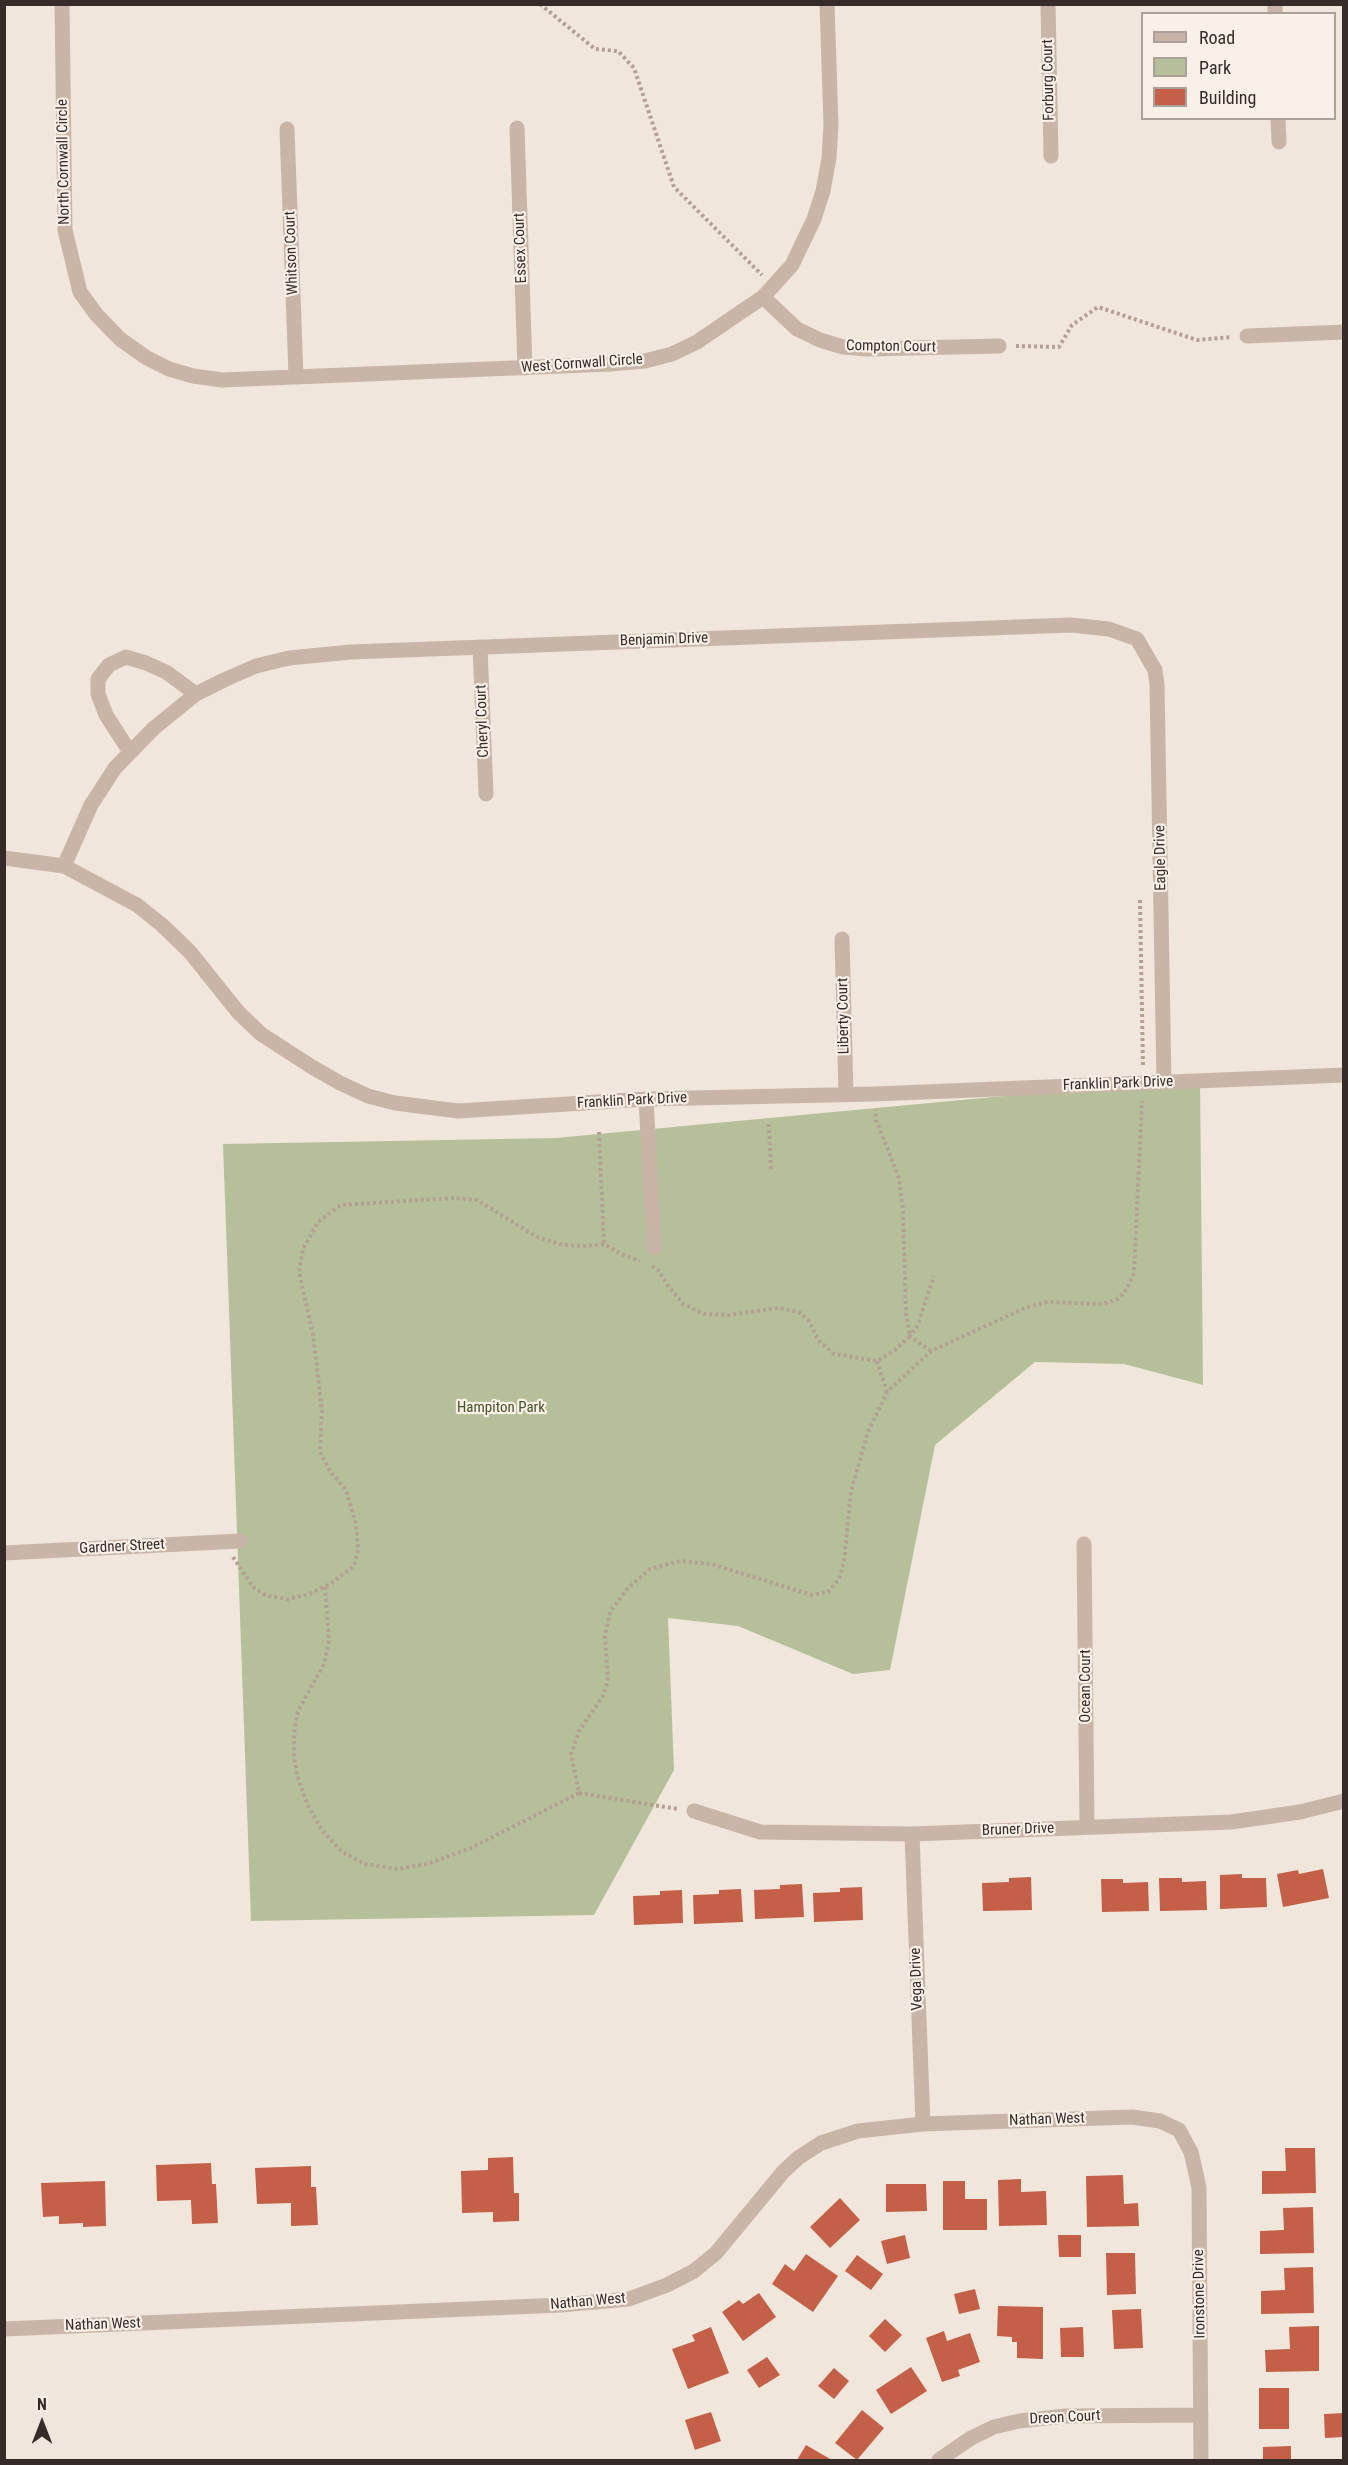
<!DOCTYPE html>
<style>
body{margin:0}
#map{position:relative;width:1348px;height:2465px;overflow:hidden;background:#f1e6db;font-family:"Roboto Condensed",sans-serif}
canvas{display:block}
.frame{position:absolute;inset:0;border:6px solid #362b28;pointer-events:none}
.legend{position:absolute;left:1141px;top:12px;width:195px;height:108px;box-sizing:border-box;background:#f9f0e7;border:2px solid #aba19b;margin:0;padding:8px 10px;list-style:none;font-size:18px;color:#362b28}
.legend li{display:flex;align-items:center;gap:12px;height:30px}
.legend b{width:30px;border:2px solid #aba19b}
.north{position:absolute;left:12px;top:2393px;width:60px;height:60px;-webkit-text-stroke:4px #f9f0e7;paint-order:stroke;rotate:0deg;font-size:16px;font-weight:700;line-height:24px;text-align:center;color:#362b28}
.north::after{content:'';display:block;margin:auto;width:21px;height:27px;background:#362b28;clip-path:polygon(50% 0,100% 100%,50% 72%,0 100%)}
</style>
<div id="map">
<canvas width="1348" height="2465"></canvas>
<div class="frame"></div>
<ul class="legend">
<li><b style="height:8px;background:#c9b5a7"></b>Road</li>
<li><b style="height:16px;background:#b5c09b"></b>Park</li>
<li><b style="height:16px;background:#c36047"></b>Building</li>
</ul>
<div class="north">N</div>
</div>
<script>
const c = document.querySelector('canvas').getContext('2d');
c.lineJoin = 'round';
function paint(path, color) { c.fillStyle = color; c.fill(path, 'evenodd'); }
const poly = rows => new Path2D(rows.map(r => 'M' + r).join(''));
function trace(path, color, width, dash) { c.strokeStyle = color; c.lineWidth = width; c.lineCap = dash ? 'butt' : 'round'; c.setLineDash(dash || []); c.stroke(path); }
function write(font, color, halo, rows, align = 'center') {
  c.font = font + ' "Roboto Condensed",sans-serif'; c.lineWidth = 4.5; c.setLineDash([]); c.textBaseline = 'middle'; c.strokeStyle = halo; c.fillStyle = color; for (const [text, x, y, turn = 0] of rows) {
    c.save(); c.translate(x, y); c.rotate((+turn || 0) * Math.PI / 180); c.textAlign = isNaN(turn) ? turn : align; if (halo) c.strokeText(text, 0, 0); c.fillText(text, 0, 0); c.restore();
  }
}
const green = poly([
 [1200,1080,1203,1385,1124,1364,1035,1362,935,1445,890,1670,853,1674,738,1626,668,1618,674,1770,594,1915,251,1921,223,1144,556,1138,1143,1083]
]);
const building = poly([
 [1323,1869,1329,1898,1283,1907,1277,1874,1298,1870,1299,1874],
 [1242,1874,1242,1878,1266,1878,1267,1907,1220,1909,1220,1875],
 [1031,1877,1032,1910,983,1911,982,1883,1009,1882,1009,1878],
 [1159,1878,1182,1878,1182,1882,1206,1881,1207,1910,1160,1911],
 [1101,1879,1123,1879,1123,1883,1148,1882,1149,1911,1102,1912],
 [802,1884,804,1917,755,1919,754,1890,780,1889,780,1885],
 [862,1887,863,1920,814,1922,813,1893,840,1892,840,1888],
 [741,1889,743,1922,694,1924,693,1895,719,1894,719,1890],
 [682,1890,683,1923,634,1925,633,1896,660,1895,660,1891],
 [1285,2148,1315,2148,1316,2193,1262,2194,1262,2171,1286,2171],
 [513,2157,514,2193,519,2193,519,2221,493,2222,493,2212,462,2213,461,2171,488,2170,488,2158],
 [211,2163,212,2184,216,2184,218,2223,192,2224,191,2200,157,2201,156,2165],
 [311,2166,311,2187,316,2187,318,2225,291,2226,291,2203,257,2204,255,2168],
 [1123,2175,1124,2204,1138,2203,1139,2226,1087,2227,1086,2176],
 [1021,2179,1021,2192,1046,2191,1047,2225,999,2226,998,2180],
 [105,2181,106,2226,83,2227,83,2223,59,2224,59,2216,43,2217,41,2183],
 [943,2181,965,2181,965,2199,987,2199,987,2230,943,2230],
 [886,2184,926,2184,927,2211,886,2212],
 [840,2198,860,2220,830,2248,810,2227],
 [1313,2207,1314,2253,1260,2254,1260,2231,1284,2230,1283,2208],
 [905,2235,910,2258,887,2264,881,2241],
 [1058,2235,1081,2235,1081,2257,1059,2257],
 [1106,2253,1135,2253,1136,2294,1107,2295],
 [806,2254,838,2276,813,2312,772,2284,785,2264,794,2271],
 [857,2255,883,2274,871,2290,845,2271],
 [1313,2267,1314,2313,1261,2314,1261,2291,1285,2290,1284,2268],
 [975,2289,980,2309,959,2314,954,2294],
 [759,2293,776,2317,743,2341,722,2312,739,2300,743,2304],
 [998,2306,1043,2307,1043,2359,1017,2358,1017,2342,1012,2342,1012,2337,997,2336],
 [1141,2309,1143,2348,1114,2349,1112,2310],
 [885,2319,902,2335,885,2352,869,2336],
 [1319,2326,1319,2371,1266,2372,1265,2350,1290,2349,1289,2327],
 [711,2327,729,2373,688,2389,672,2349,695,2341,692,2335],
 [1083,2327,1084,2357,1061,2357,1060,2328],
 [944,2331,947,2341,970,2333,980,2362,958,2370,960,2376,942,2382,926,2338],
 [767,2357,780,2375,759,2388,747,2370],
 [911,2367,927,2391,891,2414,876,2390],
 [834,2368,849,2381,834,2399,818,2386],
 [1259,2388,1289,2388,1289,2429,1259,2429],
 [862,2410,884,2428,857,2460,835,2443],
 [711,2412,721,2441,695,2450,685,2420],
 [1344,2413,1344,2437,1325,2438,1324,2414],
 [806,2445,832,2460,797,2460],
 [1291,2446,1291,2460,1263,2460,1263,2447]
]);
const path = poly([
 [540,4,595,49,618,51,634,68,674,187,762,275],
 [1016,346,1059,347,1072,325,1098,307,1197,340,1232,337],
 [1140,900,1143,1067],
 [769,1124,771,1170],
 [599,1132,604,1244],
 [652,1266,658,1270,669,1287,683,1304,704,1314,729,1315,778,1308,799,1312,809,1321,818,1340,834,1354,877,1361,895,1350,910,1336,906,1313,903,1210,899,1178,876,1120,875,1110],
 [931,1351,910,1336,917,1327,934,1276],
 [877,1361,887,1392],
 [233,1557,253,1587,267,1596,288,1599,309,1594,330,1584,354,1566,358,1550,356,1524,346,1490,330,1471,320,1452,322,1411,313,1335,299,1272,303,1249,318,1222,341,1205,454,1198,477,1200,537,1237,563,1245,588,1246,604,1244,621,1254,640,1261],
 [325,1587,329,1641,324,1664,298,1711,294,1734,294,1755,297,1775,308,1806,322,1830,341,1851,365,1864,398,1869,427,1864,471,1848,579,1793,571,1754,579,1731,603,1696,608,1681,605,1636,610,1612,627,1589,650,1569,680,1561,711,1564,812,1595,828,1592,839,1579,844,1563,851,1491,868,1432,887,1392,931,1351,1025,1308,1047,1302,1103,1304,1118,1299,1127,1289,1134,1273,1142,1101],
 [579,1793,678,1809]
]);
const minor = poly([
 [62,4,65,230,80,292,96,314,120,339,147,358,169,369,193,376,222,380,610,364,645,361,672,354,697,342,763,297,792,265,814,219,823,191,829,158,831,125,827,4],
 [1048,4,1051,156],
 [1275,4,1275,14],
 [1278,118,1279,142],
 [517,128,525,368],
 [287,129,296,376],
 [763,297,797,329,820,340,843,347,867,349,999,346],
 [1247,336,1344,332],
 [480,647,486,794],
 [130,752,106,715,98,694,98,679,109,665,126,657,146,663,166,672,196,694],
 [4,858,64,866,137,905,162,925,190,952,238,1012,261,1034,312,1067,340,1083,368,1096,395,1103,458,1111,646,1099,874,1094,1344,1075],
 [64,866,91,805,115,768,154,728,196,694,224,680,256,666,289,658,351,652,1071,625,1109,629,1137,639,1155,670,1157,685,1164,1082],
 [842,939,846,1093],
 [646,1099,654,1248],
 [1084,1544,1087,1827],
 [4,1553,240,1541],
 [694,1811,760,1832,912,1834,1231,1822,1300,1812,1344,1801],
 [912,1834,923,2124],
 [4,2329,561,2305,629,2299,667,2285,694,2271,716,2253,783,2172,798,2158,821,2143,858,2131,923,2124,1132,2117,1160,2121,1179,2130,1191,2152,1196,2174,1199,2188,1201,2460],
 [939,2460,971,2438,994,2427,1019,2421,1066,2416,1201,2415]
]);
const streetNames = [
 ["Forburg Court",1049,80,-91],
 ["North Cornwall Circle",64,162,-91],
 ["Essex Court",521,248,-92],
 ["Whitson Court",292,253,-92],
 ["Compton Court",891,347,1],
 ["West Cornwall Circle",582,364,-4],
 ["Benjamin Drive",664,640,-2],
 ["Cheryl Court",483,721,-92],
 ["Eagle Drive",1161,858,-91],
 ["Liberty Court",844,1016,-91],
 ["Franklin Park Drive",1118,1084,-2],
 ["Franklin Park Drive",632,1101,-3],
 ["Gardner Street",122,1547,-3],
 ["Ocean Court",1086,1686,-90],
 ["Bruner Drive",1018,1830,-2],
 ["Vega Drive",917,1979,-92],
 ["Nathan West",1047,2120,-2],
 ["Ironstone Drive",1200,2294,-91],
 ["Nathan West",588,2302,-5],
 ["Nathan West",103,2325,-2],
 ["Dreon Court",1065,2418,-3]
];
const parkNames = [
 ["Hampiton Park",501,1408]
];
paint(green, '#b5c09b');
paint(building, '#c36047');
trace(path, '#b59f92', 4, [3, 3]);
trace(minor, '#c9b5a7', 15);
write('15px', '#362b28', '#f9f0e7', streetNames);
write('15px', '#46532c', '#f9f0e7', parkNames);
</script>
